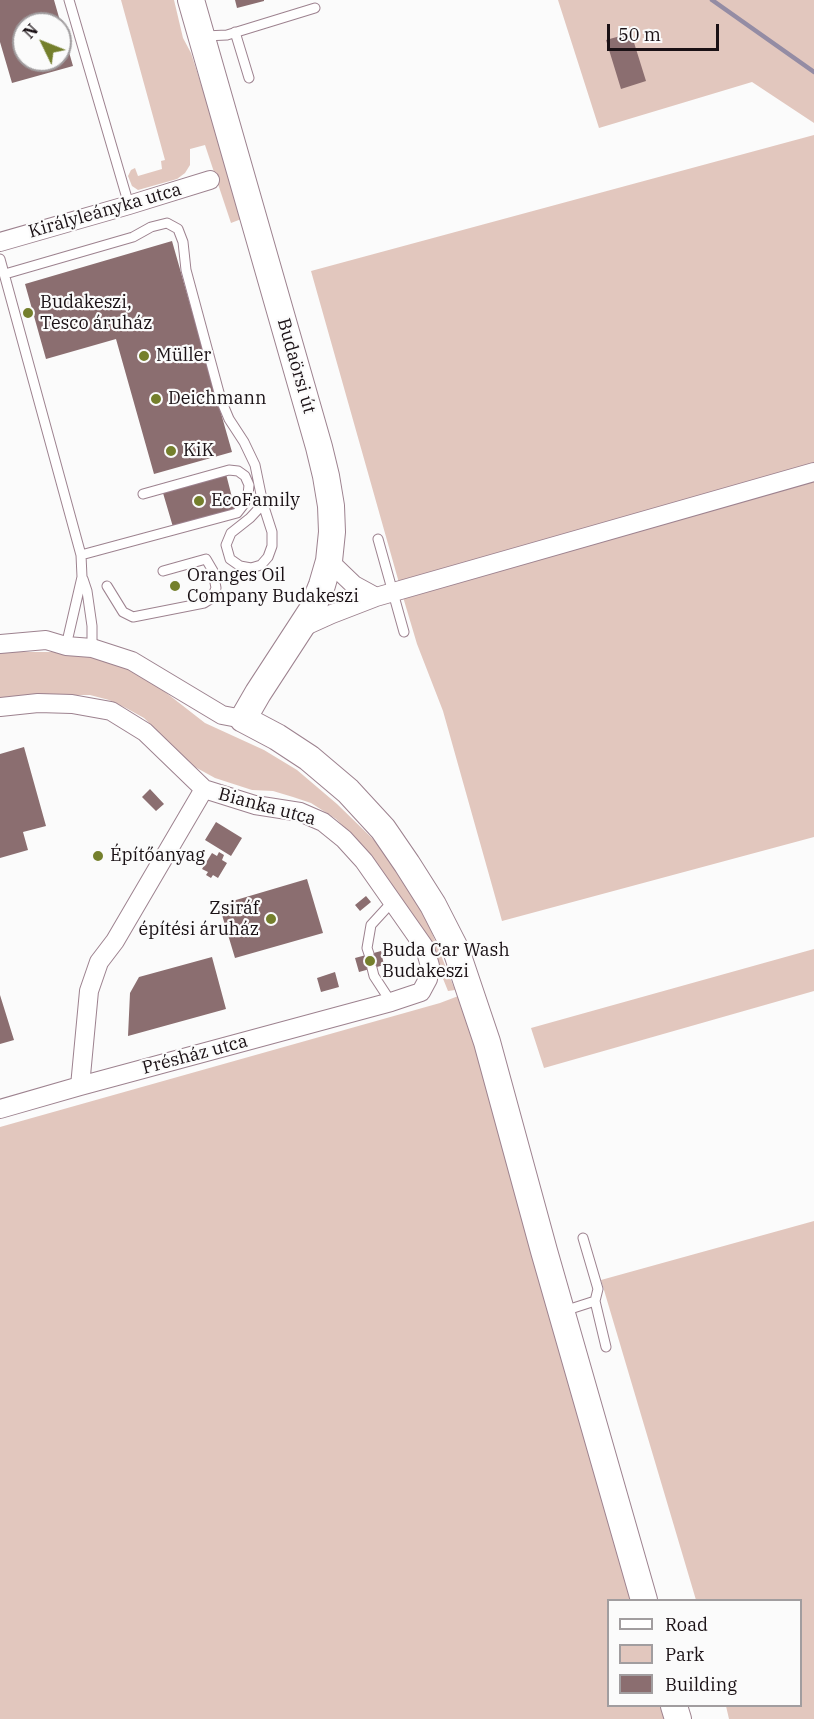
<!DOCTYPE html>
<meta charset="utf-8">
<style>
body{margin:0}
#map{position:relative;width:814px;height:1719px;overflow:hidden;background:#fbfbfb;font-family:"IBM Plex Serif",serif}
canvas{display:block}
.legend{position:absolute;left:607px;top:1599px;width:195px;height:108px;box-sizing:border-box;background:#fbfbfb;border:2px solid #a19d9f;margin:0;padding:8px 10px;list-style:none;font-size:18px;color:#1a1115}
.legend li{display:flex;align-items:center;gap:12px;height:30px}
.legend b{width:30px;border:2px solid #a19d9f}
.north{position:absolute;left:12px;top:12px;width:60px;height:60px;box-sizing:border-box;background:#fbfbfb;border:2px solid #a19d9f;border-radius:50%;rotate:313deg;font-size:16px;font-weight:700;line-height:24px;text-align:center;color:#1a1115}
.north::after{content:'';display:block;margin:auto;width:21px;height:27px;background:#747f2c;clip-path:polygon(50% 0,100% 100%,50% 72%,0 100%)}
.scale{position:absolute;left:607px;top:24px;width:112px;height:27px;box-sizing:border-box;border:3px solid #1a1115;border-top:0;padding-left:8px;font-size:18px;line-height:21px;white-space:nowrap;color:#1a1115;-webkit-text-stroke:4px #fbfbfb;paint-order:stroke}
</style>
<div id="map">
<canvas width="814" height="1719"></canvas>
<ul class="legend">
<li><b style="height:8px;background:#fff"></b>Road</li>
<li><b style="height:16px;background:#e2c7be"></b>Park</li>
<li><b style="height:16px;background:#8b6e70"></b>Building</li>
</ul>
<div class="north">N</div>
<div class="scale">50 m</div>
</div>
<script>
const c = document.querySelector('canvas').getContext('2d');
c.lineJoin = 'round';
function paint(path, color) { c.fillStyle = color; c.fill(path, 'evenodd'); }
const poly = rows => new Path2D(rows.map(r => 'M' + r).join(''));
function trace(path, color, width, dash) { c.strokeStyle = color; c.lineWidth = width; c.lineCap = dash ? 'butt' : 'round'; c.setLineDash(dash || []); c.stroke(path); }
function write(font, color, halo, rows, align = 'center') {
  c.font = font + ' "IBM Plex Serif",serif'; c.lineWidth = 4.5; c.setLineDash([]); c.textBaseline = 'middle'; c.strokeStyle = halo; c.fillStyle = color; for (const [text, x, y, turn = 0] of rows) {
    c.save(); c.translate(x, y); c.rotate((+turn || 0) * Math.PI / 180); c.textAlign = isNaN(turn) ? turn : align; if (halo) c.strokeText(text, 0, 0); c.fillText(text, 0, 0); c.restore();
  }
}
const green = poly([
 [121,0,174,0,183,38,191,53,244,218,231,223,205,145,190,149,190,165,185,173,177,179,138,190,132,186,128,176,131,170,135,168,138,176,162,169,161,161,165,160],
 [558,0,814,0,814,123,752,82,599,128],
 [814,135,814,837,502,921,443,711,417,644,403,597,311,271],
 [0,652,69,652,122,664,160,688,205,723,264,750,297,770,337,804,374,840,397,868,437,929,432,933,455,990,448,991,425,934,357,840,336,819,311,803,293,797,273,791,252,790,215,778,195,767,144,718,126,708,109,700,90,695,59,695,0,699],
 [814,949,814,991,544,1068,531,1028],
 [461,995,637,1600,608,1600,608,1706,662,1706,666,1719,0,1719,0,1127,440,1003],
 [814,1221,814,1719,729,1719,726,1706,800,1706,800,1600,696,1600,601,1280]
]);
const stream = poly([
 [712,0,814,72]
]);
const building = poly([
 [0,0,54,0,73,66,12,83,0,42],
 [24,24,60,24,60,60,24,60],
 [235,0,264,0,264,1,237,8],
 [631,33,646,81,621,89,606,40],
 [172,241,232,452,154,474,116,339,46,359,25,284],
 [226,474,235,509,173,527,163,493],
 [24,747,46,826,23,832,28,850,0,858,0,754],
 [150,789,164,804,156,811,142,797],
 [216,822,242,838,231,856,205,840],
 [219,852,224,855,222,860,227,863,218,878,213,875,211,878,206,875,208,872,202,869,212,853,217,856],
 [307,879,323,933,235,958,219,905],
 [366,896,371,902,360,911,355,905],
 [381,951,384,965,359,972,355,958],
 [212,957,226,1009,128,1036,130,993,139,977],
 [335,972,339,987,321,992,317,978],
 [0,995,14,1040,0,1044]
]);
const service = poly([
 [69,0,129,205],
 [235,32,249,78],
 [205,36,227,35,315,8],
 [0,259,81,555,82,577,66,646],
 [5,274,133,237,151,227,167,223,178,229,183,242,186,270,221,400,229,419,244,442,255,465,263,504,250,518,231,533,226,545,230,559,240,566,251,568,261,565,268,557,272,546,272,532,263,504],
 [378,539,404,632],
 [81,555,237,513,244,504,248,495,249,485,245,476,238,471,229,470,143,494],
 [83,579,87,591,92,626,92,648],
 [107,586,123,612,133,617,204,603,212,598,216,588,213,571,206,559,163,571],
 [369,954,367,948,371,925,393,901],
 [372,968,374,976,391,1002],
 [583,1238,598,1289,595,1301,606,1347],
 [564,1311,595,1301]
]);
const minor = poly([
 [0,242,129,205,210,180],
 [329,561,354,585,376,597],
 [301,628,332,614,376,597,814,472],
 [0,644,46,640,66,646,92,648,132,661,222,715,243,719],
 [0,707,38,703,72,704,111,711,145,732,204,789,255,805,300,812,323,822,344,839,364,861,425,948,430,966,428,979,421,992,391,1002,80,1086,0,1109],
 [80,1086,89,991,99,962,115,941,204,789]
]);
const secondary = poly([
 [191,0,319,447,326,476,331,506,332,532,329,561,322,585,312,610,258,693,243,719,277,737,309,758,348,791,383,829,407,864,433,905,456,950,487,1042,544,1251,644,1600],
 [674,1706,678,1719]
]);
const markers = [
 [28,313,6,"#747f2c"],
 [144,356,6,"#747f2c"],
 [156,399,6,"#747f2c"],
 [171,451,6,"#747f2c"],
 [199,501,6,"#747f2c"],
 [175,586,6,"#747f2c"],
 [98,856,6,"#747f2c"],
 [271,919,6,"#747f2c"],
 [370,961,6,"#747f2c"]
];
const streetNames = [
 ["Királyleányka utca",105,211,-16],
 ["Budaörsi út",296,366,74],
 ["Bianka utca",267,807,15],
 ["Présház utca",195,1055,-15]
];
const poiNames = [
 ["Budakeszi,",40,303],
 ["Tesco áruház",40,324],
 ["Müller",156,356],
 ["Deichmann",168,399],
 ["KiK",183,451],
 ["EcoFamily",211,501],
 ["Oranges Oil",187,576],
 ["Company Budakeszi",187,597],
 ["Építőanyag",110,856],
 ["Zsiráf",259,909,"right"],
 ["építési áruház",259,930,"right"],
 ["Buda Car Wash",382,951],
 ["Budakeszi",382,972]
];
paint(green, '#e2c7be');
trace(stream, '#948ca4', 4.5);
paint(building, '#8b6e70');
trace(service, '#9d828f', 11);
trace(minor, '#9d828f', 20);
trace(secondary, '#9d828f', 28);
trace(service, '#fff', 9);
trace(minor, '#fff', 18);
trace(secondary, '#fff', 26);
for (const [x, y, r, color] of markers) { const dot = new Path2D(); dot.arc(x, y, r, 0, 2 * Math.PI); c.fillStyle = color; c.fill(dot); trace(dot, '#fbfbfb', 2); }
write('18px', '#1a1115', '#fbfbfb', streetNames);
write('18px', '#1a1115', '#fbfbfb', poiNames, 'left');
</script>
